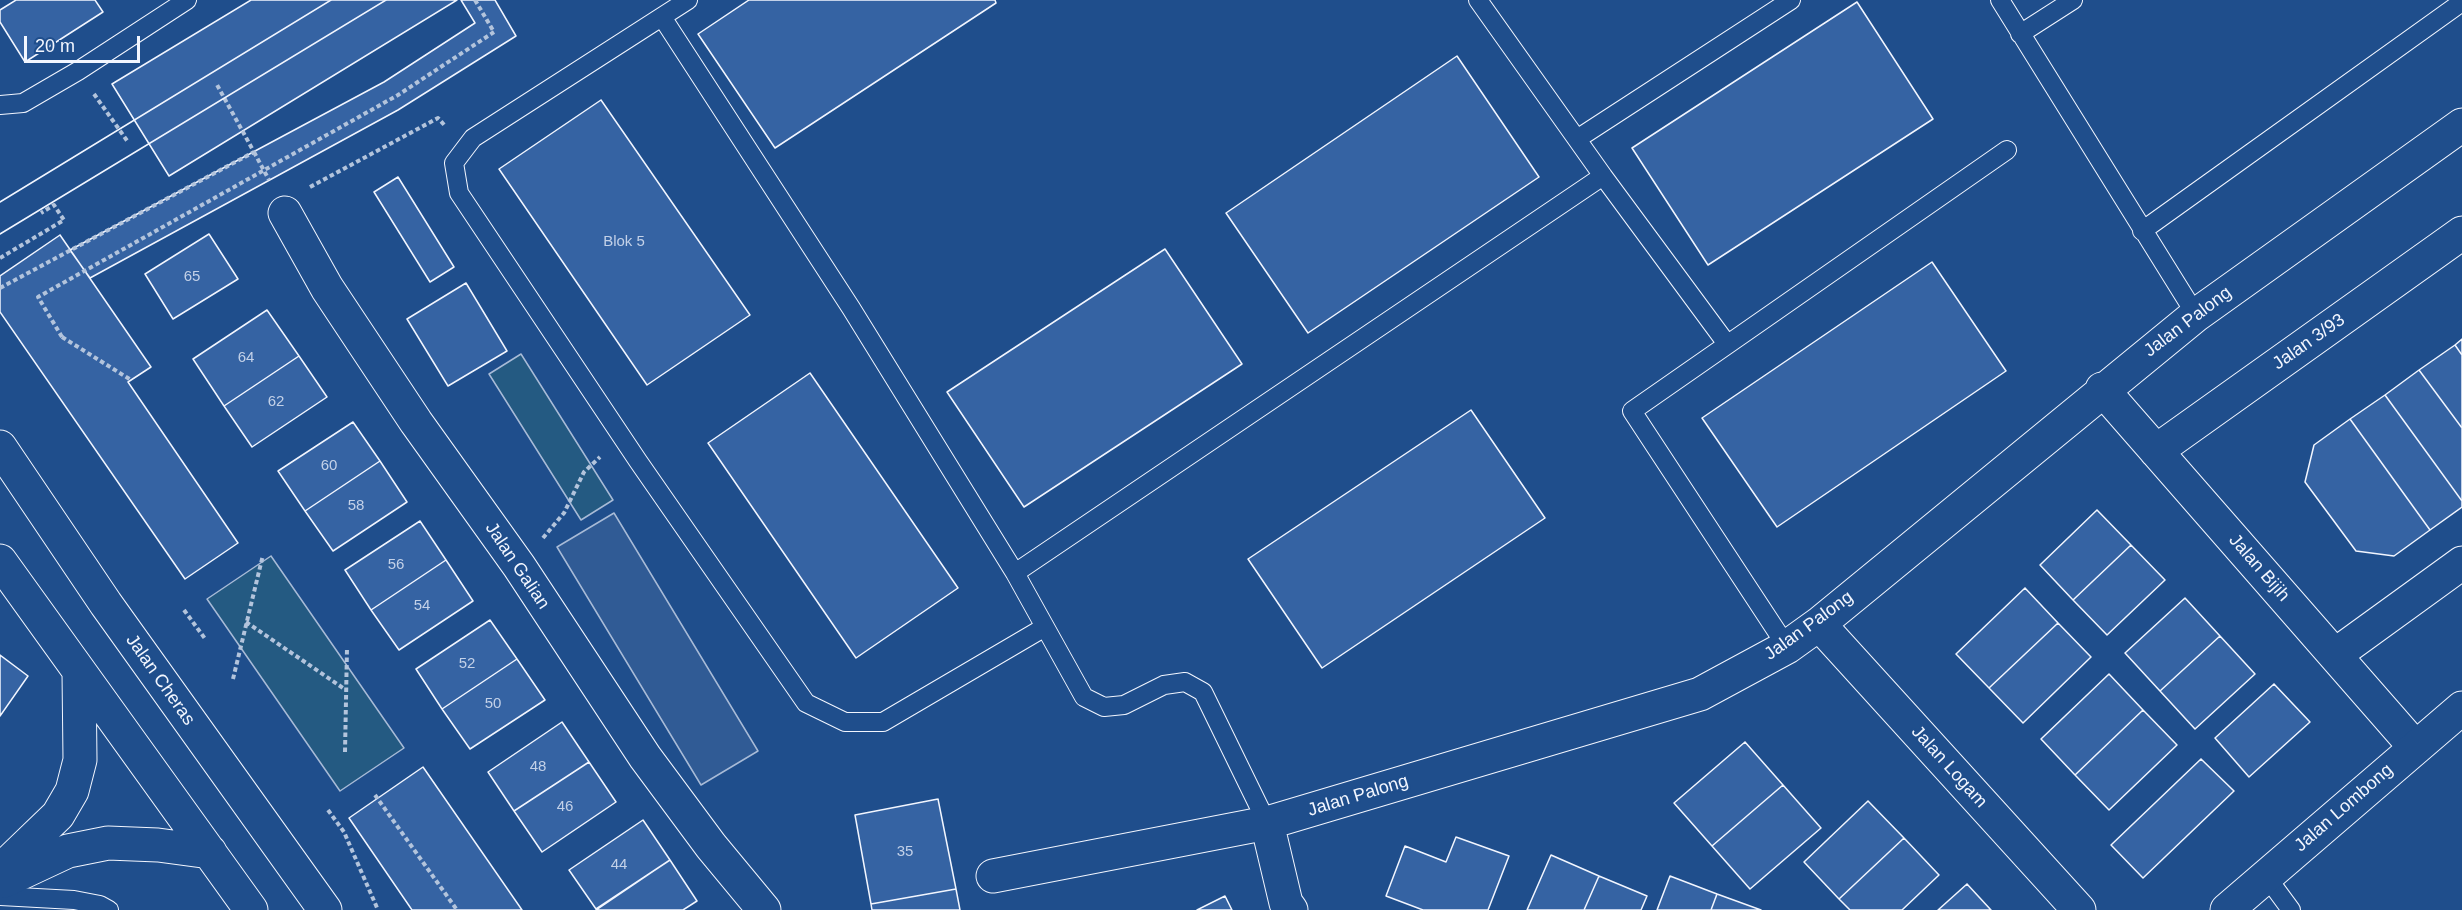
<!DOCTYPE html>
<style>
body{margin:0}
#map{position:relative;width:2462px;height:910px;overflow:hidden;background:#1f4e8c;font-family:Helvetica,sans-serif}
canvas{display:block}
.scale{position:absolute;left:24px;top:36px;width:116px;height:27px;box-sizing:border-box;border:3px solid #f2f6ff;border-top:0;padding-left:8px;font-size:18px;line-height:21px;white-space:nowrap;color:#f2f6ff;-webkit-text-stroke:4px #1f4e8c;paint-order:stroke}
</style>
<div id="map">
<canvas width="2462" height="910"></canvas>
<div class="scale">20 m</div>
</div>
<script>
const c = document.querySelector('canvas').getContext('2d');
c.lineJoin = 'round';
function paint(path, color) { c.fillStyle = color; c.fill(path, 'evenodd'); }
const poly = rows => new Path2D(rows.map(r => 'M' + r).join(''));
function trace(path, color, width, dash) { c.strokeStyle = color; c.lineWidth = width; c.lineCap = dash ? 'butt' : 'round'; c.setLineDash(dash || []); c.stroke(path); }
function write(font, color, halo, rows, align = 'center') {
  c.font = font + ' Helvetica,sans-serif'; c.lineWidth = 4.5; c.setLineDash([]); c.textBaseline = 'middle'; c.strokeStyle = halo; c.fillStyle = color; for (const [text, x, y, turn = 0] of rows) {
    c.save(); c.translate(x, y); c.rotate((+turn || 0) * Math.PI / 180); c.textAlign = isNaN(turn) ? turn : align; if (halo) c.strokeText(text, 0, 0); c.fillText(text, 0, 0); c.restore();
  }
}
const green = poly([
 [521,354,613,500,581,520,489,374,521,354],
 [271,556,404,748,340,791,207,599,271,556]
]);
const parking = poly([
 [614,513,758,751,701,785,557,547,614,513]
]);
const building = poly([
 [16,0,95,0,103,12,25,62,0,22,0,10,16,0],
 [251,0,457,0,169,176,112,84,251,0],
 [461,0,495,0,516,36,398,110,90,278,70,250,384,82,475,23,461,0],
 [749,0,995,0,996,3,775,148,698,34,749,0],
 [1857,2,1933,119,1708,265,1632,148,1857,2],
 [1457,56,1539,177,1308,333,1226,213,1457,56],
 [601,100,750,315,647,385,499,169,601,100],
 [398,177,454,267,430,282,374,192,398,177],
 [209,234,238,279,173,319,145,274,209,234],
 [60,235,151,367,128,382,238,543,185,579,0,312,0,276,60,235],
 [1165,249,1242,364,1024,507,947,392,1165,249],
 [1932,262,2006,371,1777,527,1702,418,1932,262],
 [466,283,507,351,448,386,407,319,466,283],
 [267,310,299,356,224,406,193,359,267,310],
 [2462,339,2462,355,2455,345,2462,339],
 [2455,345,2462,355,2462,428,2419,370,2455,345],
 [299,356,327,397,252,447,224,406,299,356],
 [2419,370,2462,428,2462,501,2385,395,2419,370],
 [810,373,958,588,856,658,708,443,810,373],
 [2385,395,2462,501,2462,507,2430,530,2350,419,2385,395],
 [1471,410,1545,518,1322,668,1248,559,1471,410],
 [2350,419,2430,530,2394,556,2356,551,2305,482,2314,445,2350,419],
 [353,422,380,461,305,511,278,471,353,422],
 [380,461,407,502,333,551,305,511,380,461],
 [2097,510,2131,545,2073,600,2040,565,2097,510],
 [420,521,446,560,371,610,345,570,420,521],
 [2131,545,2165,580,2107,635,2073,600,2131,545],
 [446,560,473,601,399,650,371,610,446,560],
 [2025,588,2058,623,1989,688,1956,654,2025,588],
 [2185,598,2220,636,2160,691,2125,653,2185,598],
 [490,620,517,659,442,709,416,669,490,620],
 [2058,623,2091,657,2023,723,1989,688,2058,623],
 [2220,636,2255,674,2195,729,2160,691,2220,636],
 [0,655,28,676,0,716,0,655],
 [517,659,545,700,470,749,442,709,517,659],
 [2109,674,2143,710,2075,775,2041,739,2109,674],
 [2274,684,2310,722,2249,777,2215,738,2274,684],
 [2143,710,2177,745,2109,810,2075,775,2143,710],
 [562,722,589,762,514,811,488,772,562,722],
 [1745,742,1783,785,1712,846,1674,803,1745,742],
 [2201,759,2234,791,2143,878,2111,845,2201,759],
 [589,762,616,802,542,852,514,811,589,762],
 [423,767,522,910,412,910,349,818,423,767],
 [1783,785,1821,828,1750,889,1712,846,1783,785],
 [938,799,956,889,871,904,855,815,938,799],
 [1868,801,1904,838,1839,899,1804,862,1868,801],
 [643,820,670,860,596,909,569,870,643,820],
 [1456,837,1509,856,1488,910,1423,910,1386,896,1405,846,1446,862,1456,837],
 [1904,838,1939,875,1902,910,1850,910,1839,899,1904,838],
 [1551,855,1599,876,1584,910,1527,910,1551,855],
 [670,860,697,901,683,910,596,910,670,860],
 [1599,876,1647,896,1641,910,1584,910,1599,876],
 [1670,876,1717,894,1711,910,1657,910,1670,876],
 [1967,884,1991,910,1938,910,1967,884],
 [956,889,960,910,872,910,871,904,956,889],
 [1717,894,1761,910,1711,910,1717,894],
 [1225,896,1232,910,1197,910,1225,896]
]);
const path = poly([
 [475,0,494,32],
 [94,94,128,142],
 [254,152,269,180],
 [310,187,438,118,446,127],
 [0,258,64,220,54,205,41,213],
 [0,288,254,152,216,83],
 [62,337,131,380],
 [543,538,564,513,584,472,600,457],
 [184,610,206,640],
 [246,622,346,690],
 [233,679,263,555],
 [345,752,347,648],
 [375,795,457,910],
 [328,810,344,832,378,910]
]);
const lane = poly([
 [688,0,473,138,454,163,459,193,638,461,806,703,845,722,883,722,1045,627],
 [2000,0,2196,315],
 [662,17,851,308,1015,573,1084,697,1104,707,1124,705,1164,685,1185,682,1203,692,1267,823],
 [2020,34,2073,0],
 [0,105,23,103,78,71,187,0],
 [1577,139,1791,0],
 [1603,176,1727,344],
 [2142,231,2462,2],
 [1015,573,1603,176,1478,0],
 [1787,647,1632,411,2007,150],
 [2266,876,2291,910],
 [0,896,74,900,100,905,109,910]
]);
const street = poly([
 [285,213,327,288,416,422,519,566,645,757,711,846,764,910],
 [2102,389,2415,747],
 [2156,451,2462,233],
 [1819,624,2079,910],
 [2335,655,2462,563],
 [1267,823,1286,903,1291,910],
 [993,876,1267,823,1700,694,1787,647,1819,624,2196,315,2462,125]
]);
const secondary = poly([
 [0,447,106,604,325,910],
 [0,561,251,910],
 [0,871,58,815,72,791,80,760,79,673],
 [4,881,68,851,108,843,158,845,210,852],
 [2227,910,2462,708]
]);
const tram = poly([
 [0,202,331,0],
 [0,234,386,0]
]);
const pathBridge = poly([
 [62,337,38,297,398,95,494,32]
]);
const numberNames = [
 ["Blok 5",624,242],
 ["65",192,277],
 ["64",246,358],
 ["62",276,402],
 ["60",329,466],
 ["58",356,506],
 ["56",396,565],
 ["54",422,606],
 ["52",467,664],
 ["50",493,704],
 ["48",538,767],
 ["46",565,807],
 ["35",905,852],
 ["44",619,865]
];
const streetNames = [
 ["Jalan Palong",2188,322,-37],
 ["Jalan 3/93",2309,342,-35],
 ["Jalan Galian",517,566,56],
 ["Jalan Bijih",2259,568,49],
 ["Jalan Palong",1809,626,-36],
 ["Jalan Cheras",160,680,55],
 ["Jalan Logam",1949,767,48],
 ["Jalan Palong",1358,796,-17],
 ["Jalan Lombong",2344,808,-41]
];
paint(green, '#245a82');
trace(green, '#a8bbd7', 1.5);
paint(parking, '#305b95');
trace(parking, '#a8bbd7', 1.5);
paint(building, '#3563a3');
trace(building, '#f2f6ff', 1.5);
trace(lane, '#f2f6ff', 20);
trace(street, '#f2f6ff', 35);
trace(secondary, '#f2f6ff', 35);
trace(path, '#b3c4dc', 4, [4.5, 3]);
trace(lane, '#1f4e8c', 18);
trace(street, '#1f4e8c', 33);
trace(secondary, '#1f4e8c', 33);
trace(tram, '#f2f6ff', 1.5);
trace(pathBridge, '#b3c4dc', 4, [4.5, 3]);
write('15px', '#c3d1e8', null, numberNames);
write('18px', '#f2f6ff', '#1f4e8c', streetNames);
</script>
